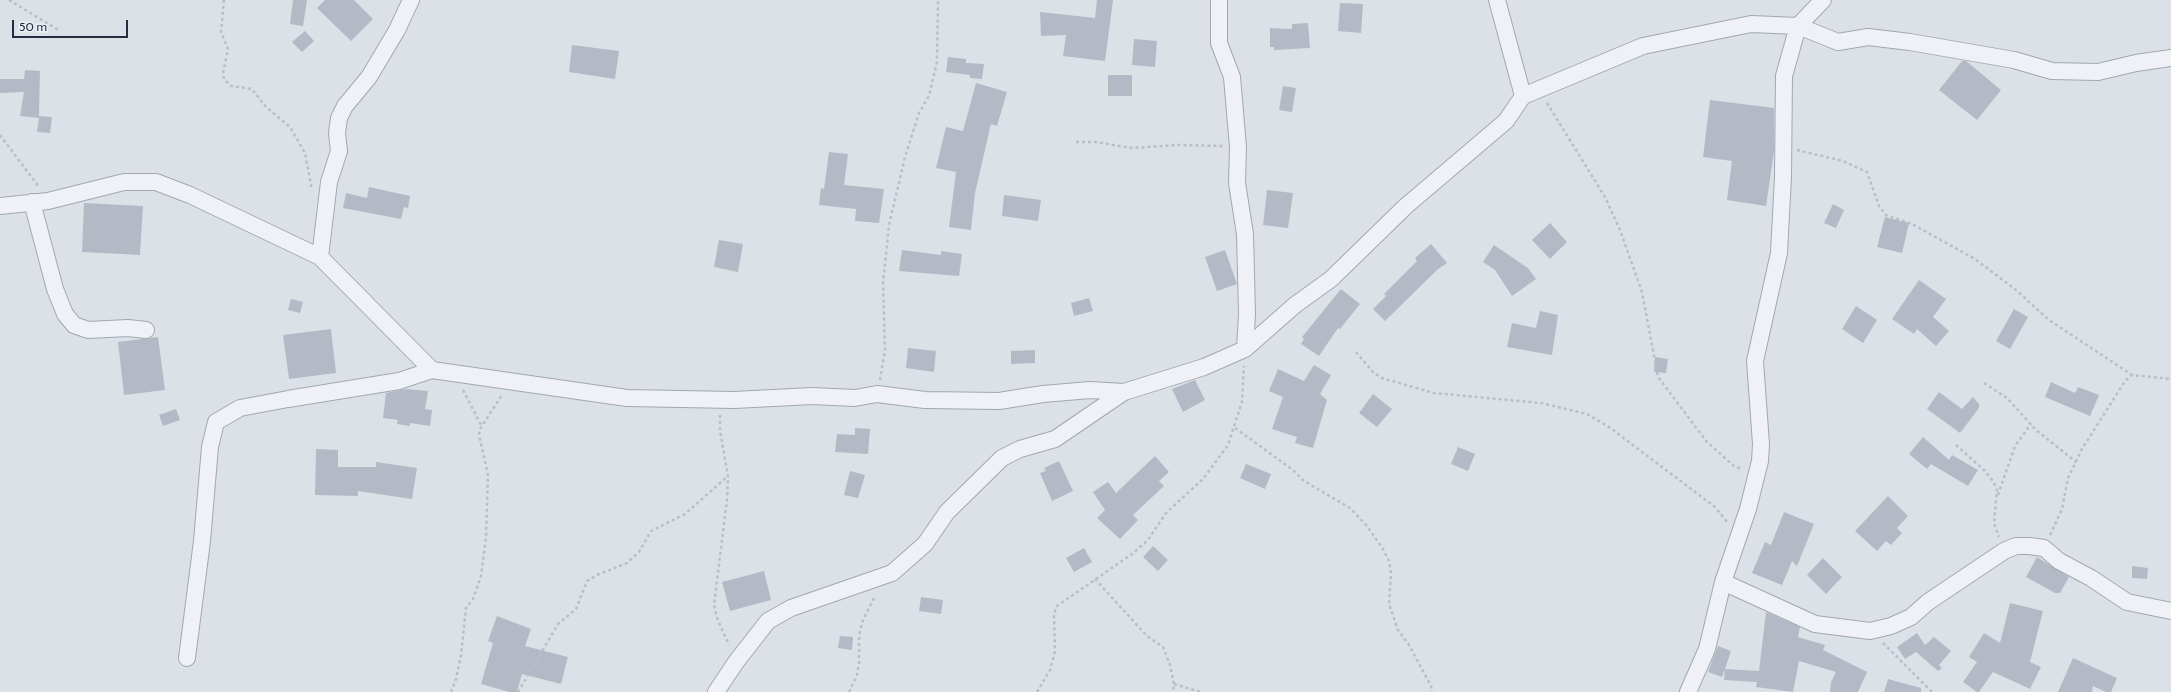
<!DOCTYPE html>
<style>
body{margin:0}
#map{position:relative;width:2171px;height:692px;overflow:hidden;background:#dce1e8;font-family:Cabin,sans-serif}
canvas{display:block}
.scale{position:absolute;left:12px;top:20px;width:116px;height:18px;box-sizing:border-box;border:2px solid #242e40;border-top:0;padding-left:5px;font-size:12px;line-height:14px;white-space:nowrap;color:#242e40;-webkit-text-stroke:3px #ebf0f5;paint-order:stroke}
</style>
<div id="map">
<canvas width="2171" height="692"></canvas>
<div class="scale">50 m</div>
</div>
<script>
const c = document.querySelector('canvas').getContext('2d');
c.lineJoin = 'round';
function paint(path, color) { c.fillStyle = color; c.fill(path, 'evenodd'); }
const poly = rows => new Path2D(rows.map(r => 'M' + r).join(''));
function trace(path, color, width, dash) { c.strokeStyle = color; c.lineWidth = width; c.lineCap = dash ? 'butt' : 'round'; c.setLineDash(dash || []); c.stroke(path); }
const building = poly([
 [293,0,307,0,303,26,290,24],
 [325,0,354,0,373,19,351,41,317,8],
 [1097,0,1113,0,1105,61,1063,56,1066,35,1041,36,1040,12,1095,18],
 [1340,3,1363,4,1361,33,1338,31],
 [1308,23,1310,48,1274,50,1274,47,1270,47,1270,28,1292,29,1292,24],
 [305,31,314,41,302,52,292,42],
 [1134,39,1157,41,1155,67,1132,65],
 [572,45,619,51,615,79,569,72],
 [948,57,966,59,966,63,984,64,982,79,970,78,970,75,946,72],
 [1962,61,1966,61,2001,90,1977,120,1939,90],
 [25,70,40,71,39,116,52,117,50,133,37,132,39,118,20,116,24,92,0,93,0,79,24,79],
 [1108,75,1132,75,1132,96,1108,96],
 [976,83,1007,92,997,126,991,124,975,193,971,230,949,227,956,172,936,168,946,127,963,131],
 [1283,86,1296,88,1292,112,1279,110],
 [1710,100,1774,108,1774,151,1766,206,1727,200,1732,161,1703,157],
 [829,152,848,154,844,185,884,189,879,223,855,221,856,209,819,205,821,188,824,189],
 [369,187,410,196,408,208,404,207,401,219,343,208,346,193,367,198],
 [1267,190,1293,193,1288,228,1263,225],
 [1004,195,1041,200,1038,221,1002,216],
 [84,203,143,206,140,255,82,252],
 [1833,204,1844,210,1836,228,1824,223],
 [1885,217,1909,223,1902,253,1877,247],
 [1550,223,1567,242,1550,259,1532,240],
 [719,240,743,244,738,272,714,267],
 [1431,244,1447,263,1437,270,1385,321,1373,309,1386,296,1384,294,1417,261,1415,258],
 [1494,245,1528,268,1536,279,1512,296,1495,270,1483,262],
 [902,250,941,255,941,251,962,254,959,276,899,271],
 [1225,250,1237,284,1217,291,1205,257],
 [1919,280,1946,299,1933,317,1949,331,1936,346,1917,329,1914,334,1892,319],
 [1341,289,1360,304,1340,329,1338,328,1319,356,1301,344,1304,339,1302,337],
 [1089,298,1093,311,1074,316,1071,303],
 [291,299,303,302,300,313,288,310],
 [1856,306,1877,320,1863,343,1842,329],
 [2014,309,2028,317,2010,349,1996,341],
 [1540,311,1558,315,1552,355,1507,347,1512,323,1536,328],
 [331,329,336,373,289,379,283,335],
 [158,337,165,390,124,395,118,342],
 [908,348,936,351,934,372,906,368],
 [1035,350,1035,363,1011,364,1011,351],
 [1655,357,1668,359,1666,373,1654,372],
 [1314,365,1331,375,1320,394,1327,400,1313,448,1295,443,1297,437,1272,429,1283,397,1269,391,1278,369,1304,381],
 [1195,380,1205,400,1183,412,1172,389],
 [2051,382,2075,393,2078,387,2099,395,2090,416,2045,397],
 [406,389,428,391,425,409,432,410,430,426,410,423,410,426,397,424,398,420,383,418,386,393],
 [1939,392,1962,409,1973,397,1979,404,1979,408,1960,433,1927,409],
 [1373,394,1392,409,1377,427,1359,413],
 [176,409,180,420,163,426,159,415],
 [855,428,870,429,868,454,835,452,837,434,855,435],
 [1923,437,1949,460,1952,455,1978,470,1968,486,1931,464,1927,469,1909,454],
 [1458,447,1475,454,1468,471,1451,464],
 [316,449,338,450,338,467,376,467,376,462,417,468,412,499,358,491,358,496,315,495],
 [1155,456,1169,472,1159,481,1164,486,1133,515,1138,520,1120,539,1097,518,1105,510,1093,492,1108,482,1116,493],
 [1059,461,1073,491,1052,501,1040,473,1046,471,1044,468],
 [1246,464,1271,474,1265,489,1240,478],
 [850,471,865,475,858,498,844,495],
 [1888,496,1908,516,1897,528,1902,533,1891,545,1886,541,1877,551,1855,531],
 [1784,512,1814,524,1797,566,1792,561,1782,585,1752,573,1765,542,1771,545],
 [1153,546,1168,560,1158,571,1143,557],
 [1084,548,1092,562,1074,572,1066,558],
 [2037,557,2069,577,2060,593,2055,593,2026,577],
 [1823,558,1842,577,1826,594,1807,575],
 [2132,566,2148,568,2147,579,2132,578],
 [764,571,771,600,730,611,722,582],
 [921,597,943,600,941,614,919,611],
 [2010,603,2043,611,2030,662,2041,667,2030,689,1993,672,1979,692,1977,692,1963,682,1977,662,1969,657,1984,633,2000,643],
 [1766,612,1800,627,1798,637,1825,645,1823,650,1867,672,1858,692,1830,692,1831,682,1836,672,1799,661,1793,692,1756,687,1757,682,1724,680,1725,669,1722,677,1708,672,1718,646,1731,651,1725,669,1759,671],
 [497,616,531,629,525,646,568,657,561,684,522,674,517,692,509,692,481,684,493,643,488,641],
 [1917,633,1925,645,1934,637,1951,651,1939,665,1942,668,1938,671,1916,652,1905,659,1897,647],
 [840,636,853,637,852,650,838,648],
 [2073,658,2117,678,2111,692,2106,692,2093,686,2092,692,2058,692],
 [1888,679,1921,688,1921,692,1884,692]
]);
const path = poly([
 [9,0,60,31],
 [224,0,221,32,228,49,223,73,224,79,231,86,252,89,266,107,290,127,305,153,312,190],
 [1547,103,1605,197,1620,230,1642,292,1658,377,1707,442,1734,466,1742,469],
 [0,135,39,187],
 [1076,142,1095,142,1132,148,1178,145,1223,146],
 [1797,150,1843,161,1867,172,1879,206,1886,215,1912,224,1975,259,2016,290,2049,320,2132,375],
 [1356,352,1373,372,1382,378,1434,393,1541,403,1587,414,1609,427,1715,507,1727,522],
 [880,380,885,350,883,283,889,225,905,157,919,113,929,96,937,62,938,0],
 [1984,383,2007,398,2036,430,2076,462],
 [463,390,481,425],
 [720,415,720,431,728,476,727,500,714,605,717,618,729,645],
 [1235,428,1293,470,1304,481,1350,508,1367,526,1383,549,1389,561,1391,573,1389,604,1398,630,1409,645,1431,686,1432,692],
 [1956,445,1984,470,1993,481,1997,490,1994,523,1999,537],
 [1998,495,2015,446,2031,424],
 [2050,535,2062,509,2068,478,2082,449,2125,381,2132,375,2171,379],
 [1095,579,1147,636,1163,647,1170,665,1174,684,1173,692],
 [1883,643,1932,692],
 [1174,684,1201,692],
 [451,692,456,679,461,655,466,608,473,599,481,576,486,537,488,475,479,435,480,429,502,395],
 [518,692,558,624,576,609,587,581,597,575,627,563,639,552,651,531,685,514,728,476],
 [849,692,857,675,859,663,859,635,863,620,875,596],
 [1037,692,1050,670,1055,651,1054,614,1057,606,1132,554,1148,540,1166,513,1203,479,1228,445,1242,402,1244,366]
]);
const minor = poly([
 [1219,0,1219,43,1232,77,1238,147,1237,183,1245,234,1247,314,1245,349],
 [1497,0,1523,96],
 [32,202,55,289,65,314,74,325,88,330,128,328,146,330],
 [0,206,48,201,124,182,156,182,190,195,320,257,432,370,627,398,734,400,812,396,855,398,877,394,925,400,999,401,1043,394,1090,390,1124,392,1204,367,1245,349,1295,305,1331,279,1406,206,1506,121,1523,96,1643,46,1751,24,1798,26,1838,42,1868,37,1910,42,2014,60,2052,71,2098,72,2136,63,2171,58],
 [320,257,329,182,339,151,337,133,339,118,345,106,369,77,397,30,411,0],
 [1723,582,1815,624,1870,631,1891,626,1911,617,1928,602,2004,551,2016,546,2029,546,2044,548,2059,561,2091,578,2127,602,2171,611],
 [187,658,202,541,210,447,216,422,240,408,288,399,399,381,432,370],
 [716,692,736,662,768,621,791,608,892,573,925,544,947,512,1002,458,1020,449,1055,439,1124,392],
 [1688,692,1707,649,1723,582,1748,509,1760,461,1761,444,1755,361,1779,253,1783,177,1784,76,1798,26,1823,0]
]);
paint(building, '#b3bac5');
trace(minor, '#a1a8b2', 18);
trace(path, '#babec7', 2.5, [3, 3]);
trace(minor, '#eff1f6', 16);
</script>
